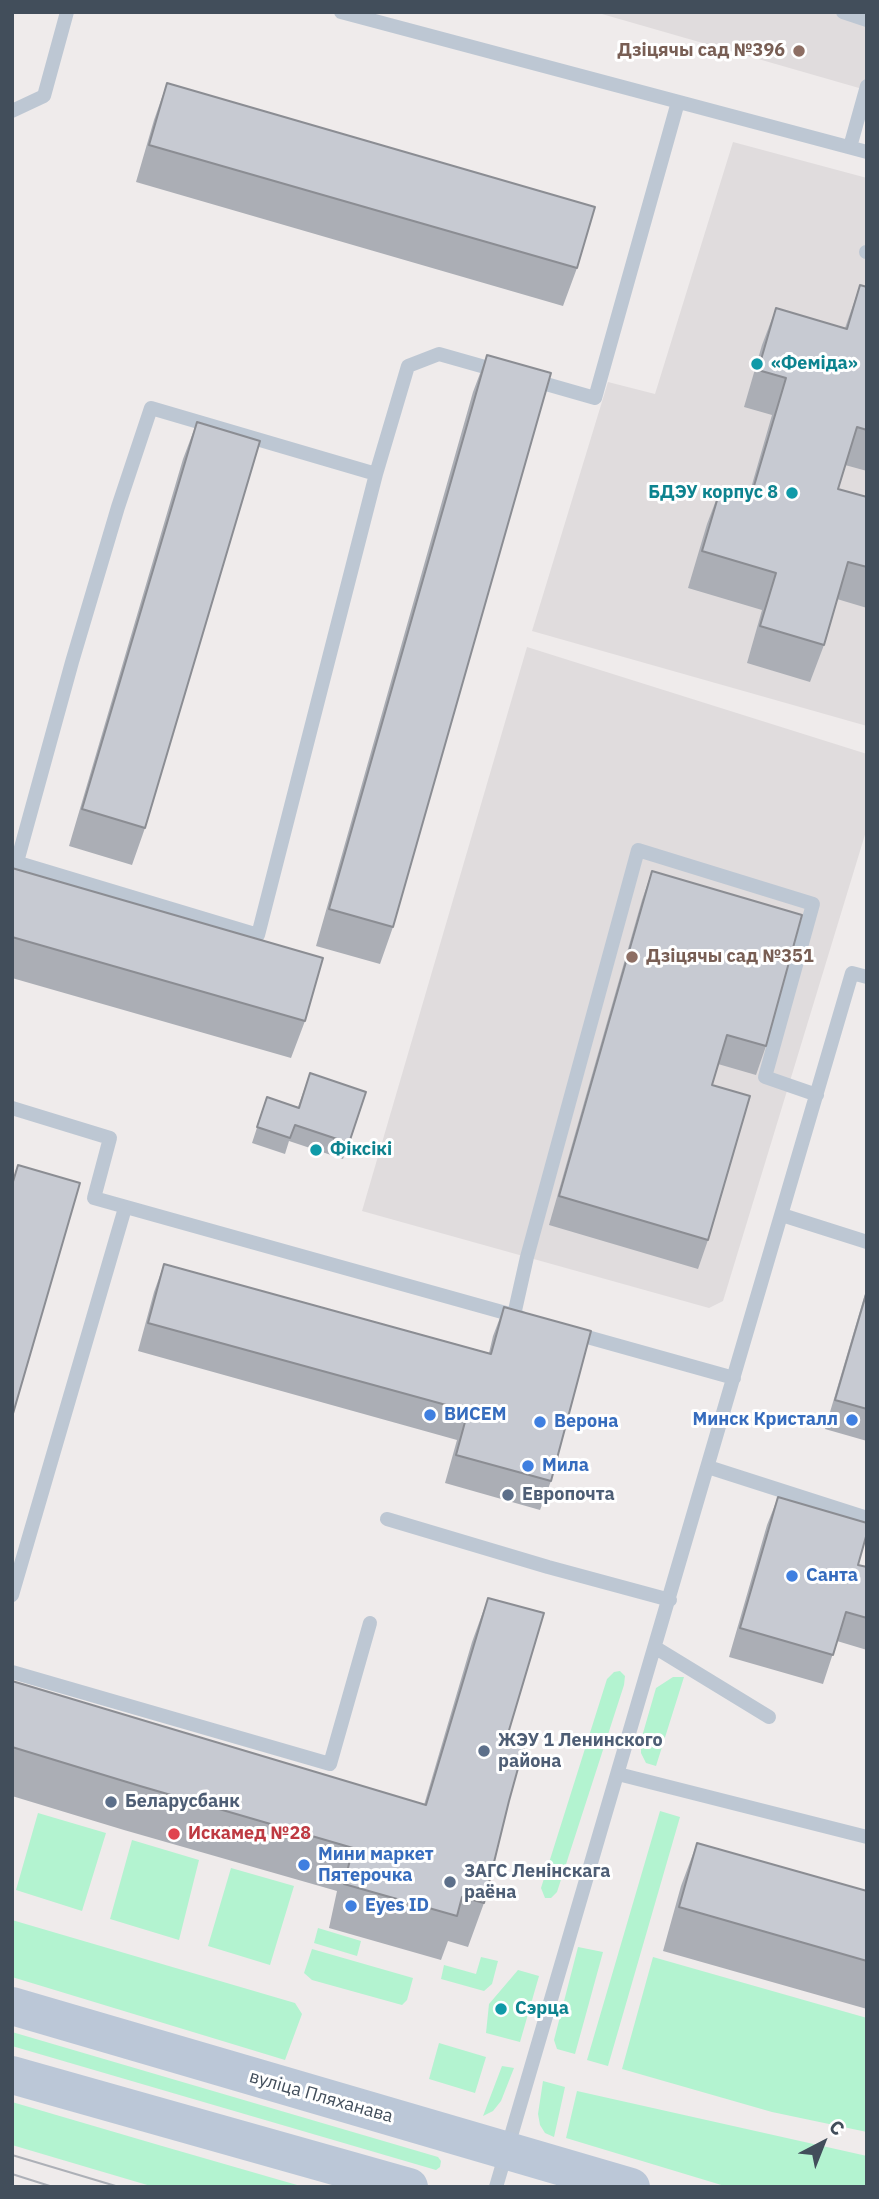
<!DOCTYPE html>
<meta charset="utf-8">
<style>
body{margin:0}
#map{position:relative;width:879px;height:2199px;overflow:hidden;background:#efebeb;font-family:"IBM Plex Sans",sans-serif}
canvas{display:block}
.frame{position:absolute;inset:0;border:14px solid #424e5b;pointer-events:none}
.north{position:absolute;left:788px;top:2108px;width:70px;height:70px;-webkit-text-stroke:5px #fff;paint-order:stroke;rotate:42deg;font-size:19px;font-weight:700;line-height:28px;text-align:center;color:#424e5b}
.north::after{content:'';display:block;margin:auto;width:24px;height:32px;background:#424e5b;clip-path:polygon(50% 0,100% 100%,50% 72%,0 100%)}
</style>
<div id="map">
<canvas width="879" height="2199"></canvas>
<div class="frame"></div>
<div class="north">С</div>
</div>
<script>
const c = document.querySelector('canvas').getContext('2d');
c.lineJoin = 'round';
function paint(path, color) { c.fillStyle = color; c.fill(path, 'evenodd'); }
const poly = rows => new Path2D(rows.map(r => 'M' + r).join(''));
function trace(path, color, width, dash) { c.strokeStyle = color; c.lineWidth = width; c.lineCap = dash ? 'butt' : 'round'; c.setLineDash(dash || []); c.stroke(path); }
function write(font, color, halo, rows, align = 'center') {
  c.font = font + ' "IBM Plex Sans",sans-serif'; c.lineWidth = 6; c.setLineDash([]); c.textBaseline = 'middle'; c.strokeStyle = halo; c.fillStyle = color; for (const [text, x, y, turn = 0] of rows) {
    c.save(); c.translate(x, y); c.rotate((+turn || 0) * Math.PI / 180); c.textAlign = isNaN(turn) ? turn : align; if (halo) c.strokeText(text, 0, 0); c.fillText(text, 0, 0); c.restore();
  }
}
const education = poly([
 [595,12,867,12,867,91,866,90],
 [733,142,867,178,867,726,532,631,608,382,655,394],
 [527,647,867,754,867,828,723,1301,709,1308,362,1211]
]);
const green = poly([
 [620,1671,625,1676,624,1685,557,1892,551,1898,545,1898,541,1888,607,1679,614,1672],
 [673,1677,684,1677,656,1766,646,1763,641,1753,641,1740,656,1688],
 [660,1811,680,1817,608,2066,587,2060],
 [38,1813,106,1833,82,1911,16,1890],
 [132,1840,199,1860,179,1940,110,1919],
 [231,1868,294,1886,270,1965,208,1946],
 [12,1920,295,2003,302,2014,285,2060,12,1977],
 [318,1928,361,1941,357,1956,314,1943],
 [578,1947,603,1952,575,2054,557,2049,554,2040],
 [312,1949,413,1978,407,2000,402,2005,312,1980,304,1973],
 [481,1957,498,1961,492,1984,484,1991,441,1979,444,1965,476,1974],
 [653,1957,867,2018,867,2132,772,2112,622,2069],
 [518,1970,539,1976,520,2042,486,2033,489,2004],
 [12,2032,438,2157,441,2161,440,2167,436,2170,12,2046],
 [439,2043,486,2057,475,2093,429,2079],
 [502,2066,514,2068,501,2101,493,2111,483,2116],
 [543,2081,565,2087,554,2137,545,2133,540,2125,538,2114],
 [577,2091,867,2156,867,2187,728,2187,566,2138],
 [12,2102,162,2146,304,2187,154,2187,12,2145]
]);
const lane = poly([
 [341,12,867,152],
 [843,12,867,20],
 [12,111,44,96,67,12],
 [850,147,867,86],
 [866,252,867,252],
 [532,380,595,398,678,102],
 [12,861,258,935,376,474,408,366,439,354,499,371],
 [17,862,72,662,118,507,151,408,376,474],
 [12,1108,110,1138,94,1198,520,1317],
 [782,1215,867,1242],
 [514,1315,527,1257,638,850,813,904,765,1077,817,1095],
 [573,1333,734,1378],
 [708,1467,867,1518],
 [387,1519,548,1567,670,1600],
 [12,1595,125,1208],
 [656,1648,769,1717],
 [12,1672,330,1764,370,1623],
 [618,1774,867,1837],
 [496,2187,852,973,867,977]
]);
const secondary = poly([
 [12,2006,631,2187],
 [12,2075,409,2187]
]);
const tram = poly([
 [12,2155,119,2187],
 [12,2174,53,2187]
]);
const wall = poly([
 [167,83,577,268,563,306,136,182,154,120],
 [860,285,867,287,867,471,845,465,838,489,867,497,867,608,837,599,824,645,810,682,747,663,762,610,688,588,707,524,721,487,749,495,772,415,744,407,762,345,776,308,845,328],
 [487,355,393,927,380,964,316,946,473,392],
 [197,422,145,828,132,865,69,846,183,459],
 [12,868,305,1021,291,1058,12,978],
 [652,871,766,1046,756,1075,718,1064,712,1085,708,1240,698,1269,549,1225,642,900],
 [310,1073,349,1143,343,1159,289,1141,285,1154,252,1143,267,1097,298,1107],
 [164,1264,489,1353,493,1336,504,1307,551,1481,540,1510,445,1483,457,1440,138,1351,154,1292],
 [867,1287,867,1441,825,1429],
 [778,1497,858,1565,867,1567,867,1650,837,1641,823,1684,729,1657,767,1525],
 [488,1598,507,1737,509,1801,484,1903,468,1947,448,1941,441,1960,329,1928,337,1891,124,1830,12,1796,12,1681,424,1805,472,1642],
 [697,1843,867,1891,867,2009,663,1951,681,1886]
]);
const building = poly([
 [167,83,595,207,577,268,149,145,167,83],
 [860,285,867,287,867,430,857,427,838,489,867,497,867,567,848,562,824,645,760,626,776,573,702,551,721,487,751,496,786,378,758,370,776,308,847,329,860,285],
 [487,355,551,373,393,927,329,909,487,355],
 [197,422,260,441,145,828,82,809,197,422],
 [12,868,323,958,305,1021,12,937,12,868],
 [652,871,802,915,766,1046,727,1035,712,1085,750,1096,708,1240,559,1196,652,871],
 [310,1073,366,1092,349,1143,295,1125,290,1138,257,1127,267,1097,299,1108,310,1073],
 [18,1165,80,1183,12,1417,12,1185,18,1165],
 [164,1264,491,1354,504,1307,591,1331,551,1481,456,1455,468,1411,148,1323,164,1264],
 [867,1291,867,1409,835,1400,867,1291],
 [778,1497,867,1523,867,1533,858,1565,867,1567,867,1618,846,1612,833,1655,740,1628,778,1497],
 [488,1598,544,1613,507,1737,525,1743,509,1801,484,1903,462,1897,457,1916,344,1884,353,1848,140,1786,12,1747,12,1681,426,1805,488,1598],
 [697,1843,867,1891,867,1961,679,1907,697,1843]
]);
const markers = [
 [799,51,7,"#8d6e63"],
 [757,364,7,"#0f9aa8"],
 [792,493,7,"#0f9aa8"],
 [632,957,7,"#8d6e63"],
 [316,1150,7,"#0f9aa8"],
 [430,1415,7,"#3f7fe0"],
 [852,1420,7,"#3f7fe0"],
 [540,1422,7,"#3f7fe0"],
 [528,1466,7,"#3f7fe0"],
 [508,1495,7,"#5c6f8a"],
 [792,1576,7,"#3f7fe0"],
 [484,1751,7,"#5c6f8a"],
 [111,1802,7,"#5c6f8a"],
 [174,1834,7,"#e0444e"],
 [304,1865,7,"#3f7fe0"],
 [450,1882,7,"#5c6f8a"],
 [351,1906,7,"#3f7fe0"],
 [501,2009,7,"#0f9aa8"]
];
const educationNames = [
 ["Дзіцячы сад №396",785,51],
 ["Дзіцячы сад №351",646,957,"left"]
];
const cultureNames = [
 ["«Феміда»",771,364],
 ["БДЭУ корпус 8",778,493,"right"],
 ["Фіксікі",330,1150],
 ["Сэрца",515,2009]
];
const shopNames = [
 ["ВИСЕМ",444,1415],
 ["Минск Кристалл",838,1420,"right"],
 ["Верона",554,1422],
 ["Мила",542,1466],
 ["Санта",806,1576],
 ["Мини маркет",318,1855],
 ["Пятерочка",318,1876],
 ["Eyes ID",365,1906]
];
const serviceNames = [
 ["Европочта",522,1495],
 ["ЖЭУ 1 Ленинского",498,1741],
 ["района",498,1762],
 ["Беларусбанк",125,1802],
 ["ЗАГС Ленінскага",464,1872],
 ["раёна",464,1893]
];
const healthNames = [
 ["Искамед №28",188,1834]
];
const streetNames = [
 ["вуліца Пляханава",321,2097,16]
];
paint(education, '#e0dcdd');
paint(green, '#b3f3d0');
trace(lane, '#bdc7d3', 14);
trace(secondary, '#bbc7d7', 38);
trace(tram, '#adb0b7', 2);
paint(wall, '#abaeb5');
paint(building, '#c7cad2');
trace(building, '#8b8d93', 2);
for (const [x, y, r, color] of markers) { const dot = new Path2D(); dot.arc(x, y, r, 0, 2 * Math.PI); c.fillStyle = color; c.fill(dot); trace(dot, '#fff', 2.5); }
write('bold 18px', '#785e54', '#fff', educationNames, 'right');
write('bold 18px', '#0d838f', '#fff', cultureNames, 'left');
write('bold 18px', '#366cbe', '#fff', shopNames, 'left');
write('bold 18px', '#4e5e75', '#fff', serviceNames, 'left');
write('bold 18px', '#be3a42', '#fff', healthNames, 'left');
write('18px', '#424e5b', '#fff', streetNames);
</script>
